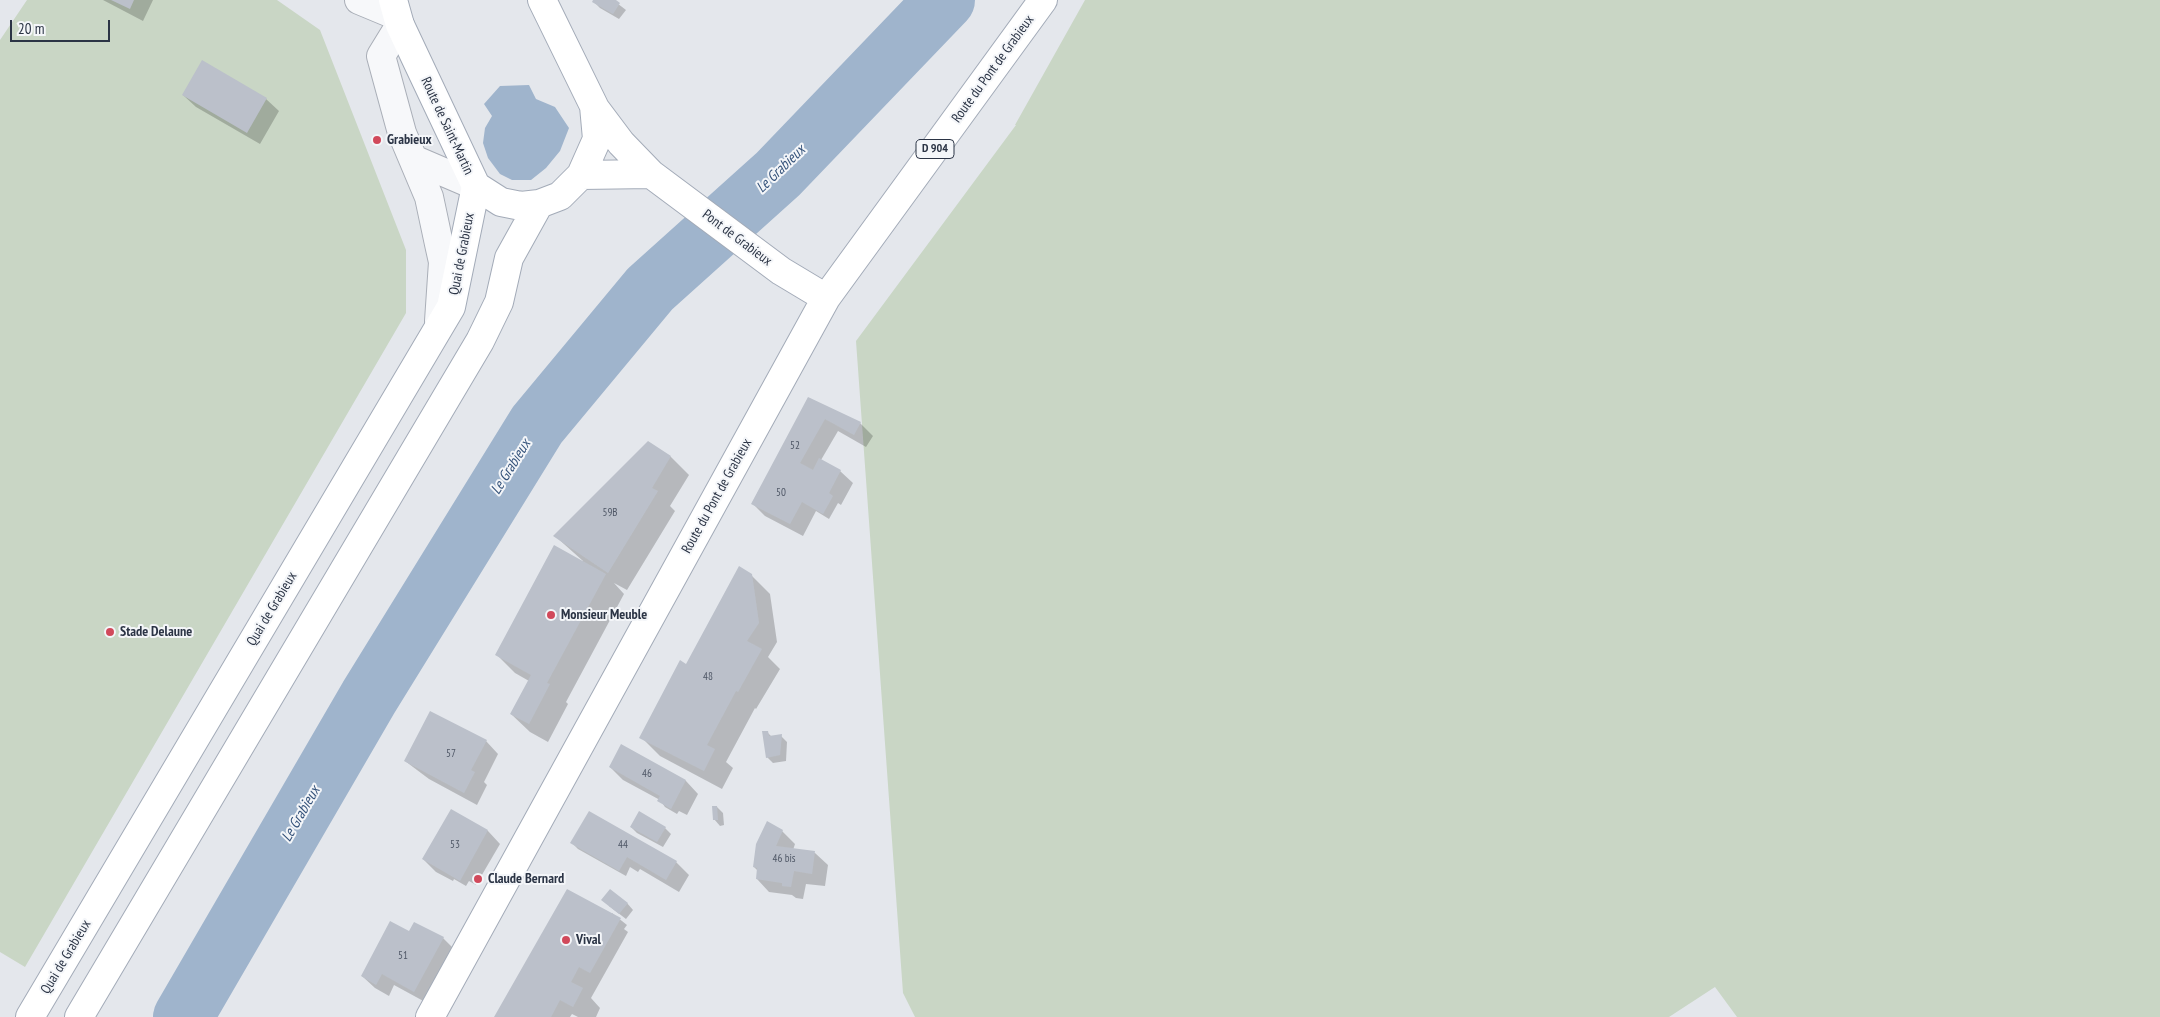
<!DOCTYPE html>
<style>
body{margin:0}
#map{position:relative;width:2160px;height:1017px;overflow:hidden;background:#e4e7ec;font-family:"PT Sans Narrow",sans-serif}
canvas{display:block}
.scale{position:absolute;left:10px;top:20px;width:100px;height:22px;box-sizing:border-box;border:2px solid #2b3445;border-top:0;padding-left:6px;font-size:15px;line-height:18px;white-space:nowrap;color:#2b3445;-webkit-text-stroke:4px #f4f6f9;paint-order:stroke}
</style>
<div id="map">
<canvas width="2160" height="1017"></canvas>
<div class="scale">20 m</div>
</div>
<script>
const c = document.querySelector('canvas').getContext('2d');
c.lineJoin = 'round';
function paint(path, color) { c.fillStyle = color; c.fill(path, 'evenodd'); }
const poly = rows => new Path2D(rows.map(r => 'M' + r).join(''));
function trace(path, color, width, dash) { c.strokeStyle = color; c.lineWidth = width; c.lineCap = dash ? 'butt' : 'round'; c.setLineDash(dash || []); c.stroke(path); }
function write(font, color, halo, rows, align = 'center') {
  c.font = font + ' "PT Sans Narrow",sans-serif'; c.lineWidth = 4; c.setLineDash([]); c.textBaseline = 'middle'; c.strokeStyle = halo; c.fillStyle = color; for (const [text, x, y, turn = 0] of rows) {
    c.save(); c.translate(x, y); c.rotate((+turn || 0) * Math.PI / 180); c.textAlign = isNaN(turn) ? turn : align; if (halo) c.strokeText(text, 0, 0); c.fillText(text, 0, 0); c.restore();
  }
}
const green = poly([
 [27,0,277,0,320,30,406,250,406,313,25,967,0,952,0,40],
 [1085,0,2160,0,2160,1017,1737,1017,1715,987,1669,1017,915,1017,903,993,856,341,1016,125,1015,125]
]);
const water = poly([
 [529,85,536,99,555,107,569,128,560,151,546,168,531,180,512,180,500,174,488,158,483,143,485,128,492,116,484,104,500,86]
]);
const shadow = poly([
 [103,0,153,0,143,21],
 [595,0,613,0,626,10,619,19,600,8,594,2],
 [183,95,266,99,279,111,260,144,196,107],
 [809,398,860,423,873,436,866,447,838,431,821,460,840,471,853,483,841,505,838,503,829,519,816,511,803,536,765,516,752,503],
 [648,443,671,457,689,475,670,506,675,511,627,590,614,583,624,594,566,702,568,704,548,742,530,732,511,714,529,681,515,673,497,655,583,561,555,536],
 [751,575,770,594,777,642,768,657,780,669,756,709,755,708,726,762,733,768,722,789,660,756,641,737,687,665],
 [767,732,772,737,781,736,787,742,786,761,773,763,767,757],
 [486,741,498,754,484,782,487,785,477,805,429,779,405,761],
 [622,746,686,781,698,794,687,815,679,811,677,814,665,807,660,800,623,780,610,767],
 [717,807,723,813,724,825,720,826,714,819],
 [451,811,488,831,500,844,476,885,469,881,466,886,454,879,453,881,436,872,423,859],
 [631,827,665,828,671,834,663,847,637,833],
 [782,831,795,844,793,850,815,853,828,865,825,886,806,884,803,899,796,898,792,895,769,892,757,879,758,871,754,867],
 [572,843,676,862,689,875,679,892,640,869,638,872,630,867,626,876,578,849],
 [627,903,633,910,626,919,609,906],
 [612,913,627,925,624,929,628,932,591,998,600,1008,596,1017,578,1017,572,1014,570,1017,495,1017],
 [410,933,443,938,456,951,427,1003,394,985,389,996,375,988,362,976]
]);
const river = poly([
 [183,1017,369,697,537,425,650,289,778,174,945,0]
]);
const building = poly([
 [111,0,134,0,130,9],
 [593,0,616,0,620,3,613,14,592,2],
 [202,60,267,98,247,133,182,95],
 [808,397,861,422,854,435,825,419,800,463,813,470,819,458,841,470,829,493,833,496,823,514,802,502,790,524,751,504],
 [648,441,671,456,652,488,658,491,608,573,553,536],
 [554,545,606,574,547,683,550,684,529,724,510,714,531,675,495,655],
 [739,566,752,574,759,623,747,641,762,649,738,692,736,691,707,745,715,749,704,771,639,738,680,660,686,664],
 [430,711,487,740,471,770,475,772,464,793,404,761],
 [762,731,768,731,769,736,782,734,780,755,766,758],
 [621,744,686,780,671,809,657,801,660,796,609,767],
 [712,806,717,806,718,820,713,820],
 [451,809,488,830,460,881,422,859],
 [589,811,677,861,666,880,627,857,619,871,570,843],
 [639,811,666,827,657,842,630,827],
 [767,821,783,830,776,846,815,851,812,874,794,871,791,887,782,886,782,883,756,879,757,868,753,867,756,844],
 [567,889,621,918,590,973,579,967,571,982,583,988,573,1007,560,1000,551,1017,494,1017],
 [610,889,628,903,619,914,601,900],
 [390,921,409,931,414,922,444,937,414,992,382,974,376,985,361,976]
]);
const minor = poly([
 [359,0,395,15],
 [400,25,381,56,402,133,429,197,439,244,443,262,439,321],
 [413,159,476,186]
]);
const major = poly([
 [393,0,400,25,476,186,501,202,521,206,539,204,560,196,581,175,597,139,594,106,542,0],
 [594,107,621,143,651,174,781,271,826,298],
 [581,175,651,174],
 [30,1017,451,307,476,186],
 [79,1017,480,341,499,302,509,258,539,204],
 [430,1017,826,298,1043,0]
]);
const markers = [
 [377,140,5,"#d1495b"],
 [551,615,5,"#d1495b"],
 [110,632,5,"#d1495b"],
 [478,879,5,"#d1495b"],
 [566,940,5,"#d1495b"]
];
const numberNames = [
 ["52",795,446],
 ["50",781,493],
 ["59B",610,513],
 ["48",708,677],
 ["57",451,754],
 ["46",647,774],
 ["53",455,845],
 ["44",623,845],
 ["46 bis",784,859],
 ["51",403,956]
];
const shields = [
 [935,149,38]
];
const shieldNames = [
 ["D 904",935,149]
];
const streetNames = [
 ["Route du Pont de Grabieux",993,69,-54],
 ["Route de Saint-Martin",447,126,65],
 ["Pont de Grabieux",737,238,37],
 ["Quai de Grabieux",462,254,-79],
 ["Route du Pont de Grabieux",717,496,-61],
 ["Quai de Grabieux",272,609,-59],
 ["Quai de Grabieux",66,957,-59]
];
const poiNames = [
 ["Grabieux",387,140],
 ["Monsieur Meuble",561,615],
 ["Stade Delaune",120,632],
 ["Claude Bernard",488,879],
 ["Vival",576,940]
];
const waterNames = [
 ["Le Grabieux",781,169,-44],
 ["Le Grabieux",511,467,-58],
 ["Le Grabieux",301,814,-60]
];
paint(green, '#c9d6c5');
paint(water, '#9fb4cc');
paint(shadow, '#0003');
trace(river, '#9fb4cc', 60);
paint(building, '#bbc0ca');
trace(minor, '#a9aeb7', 30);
trace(major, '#a3abb8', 30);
trace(minor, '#f7f8fa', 28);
trace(major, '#fff', 28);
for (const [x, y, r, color] of markers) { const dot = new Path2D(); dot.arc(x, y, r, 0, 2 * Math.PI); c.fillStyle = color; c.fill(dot); trace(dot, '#f4f6f9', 2); }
write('11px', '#4f5766', null, numberNames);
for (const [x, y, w] of shields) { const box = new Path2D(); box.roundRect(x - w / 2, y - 9.5, w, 19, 4); c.fillStyle = '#f4f6f9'; c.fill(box); trace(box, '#2b3445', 1); }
write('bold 12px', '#2b3445', null, shieldNames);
write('14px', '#2b3445', '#f4f6f9', streetNames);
write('bold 14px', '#2b3445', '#f4f6f9', poiNames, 'left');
write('italic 15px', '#34527a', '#f4f6f9', waterNames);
</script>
